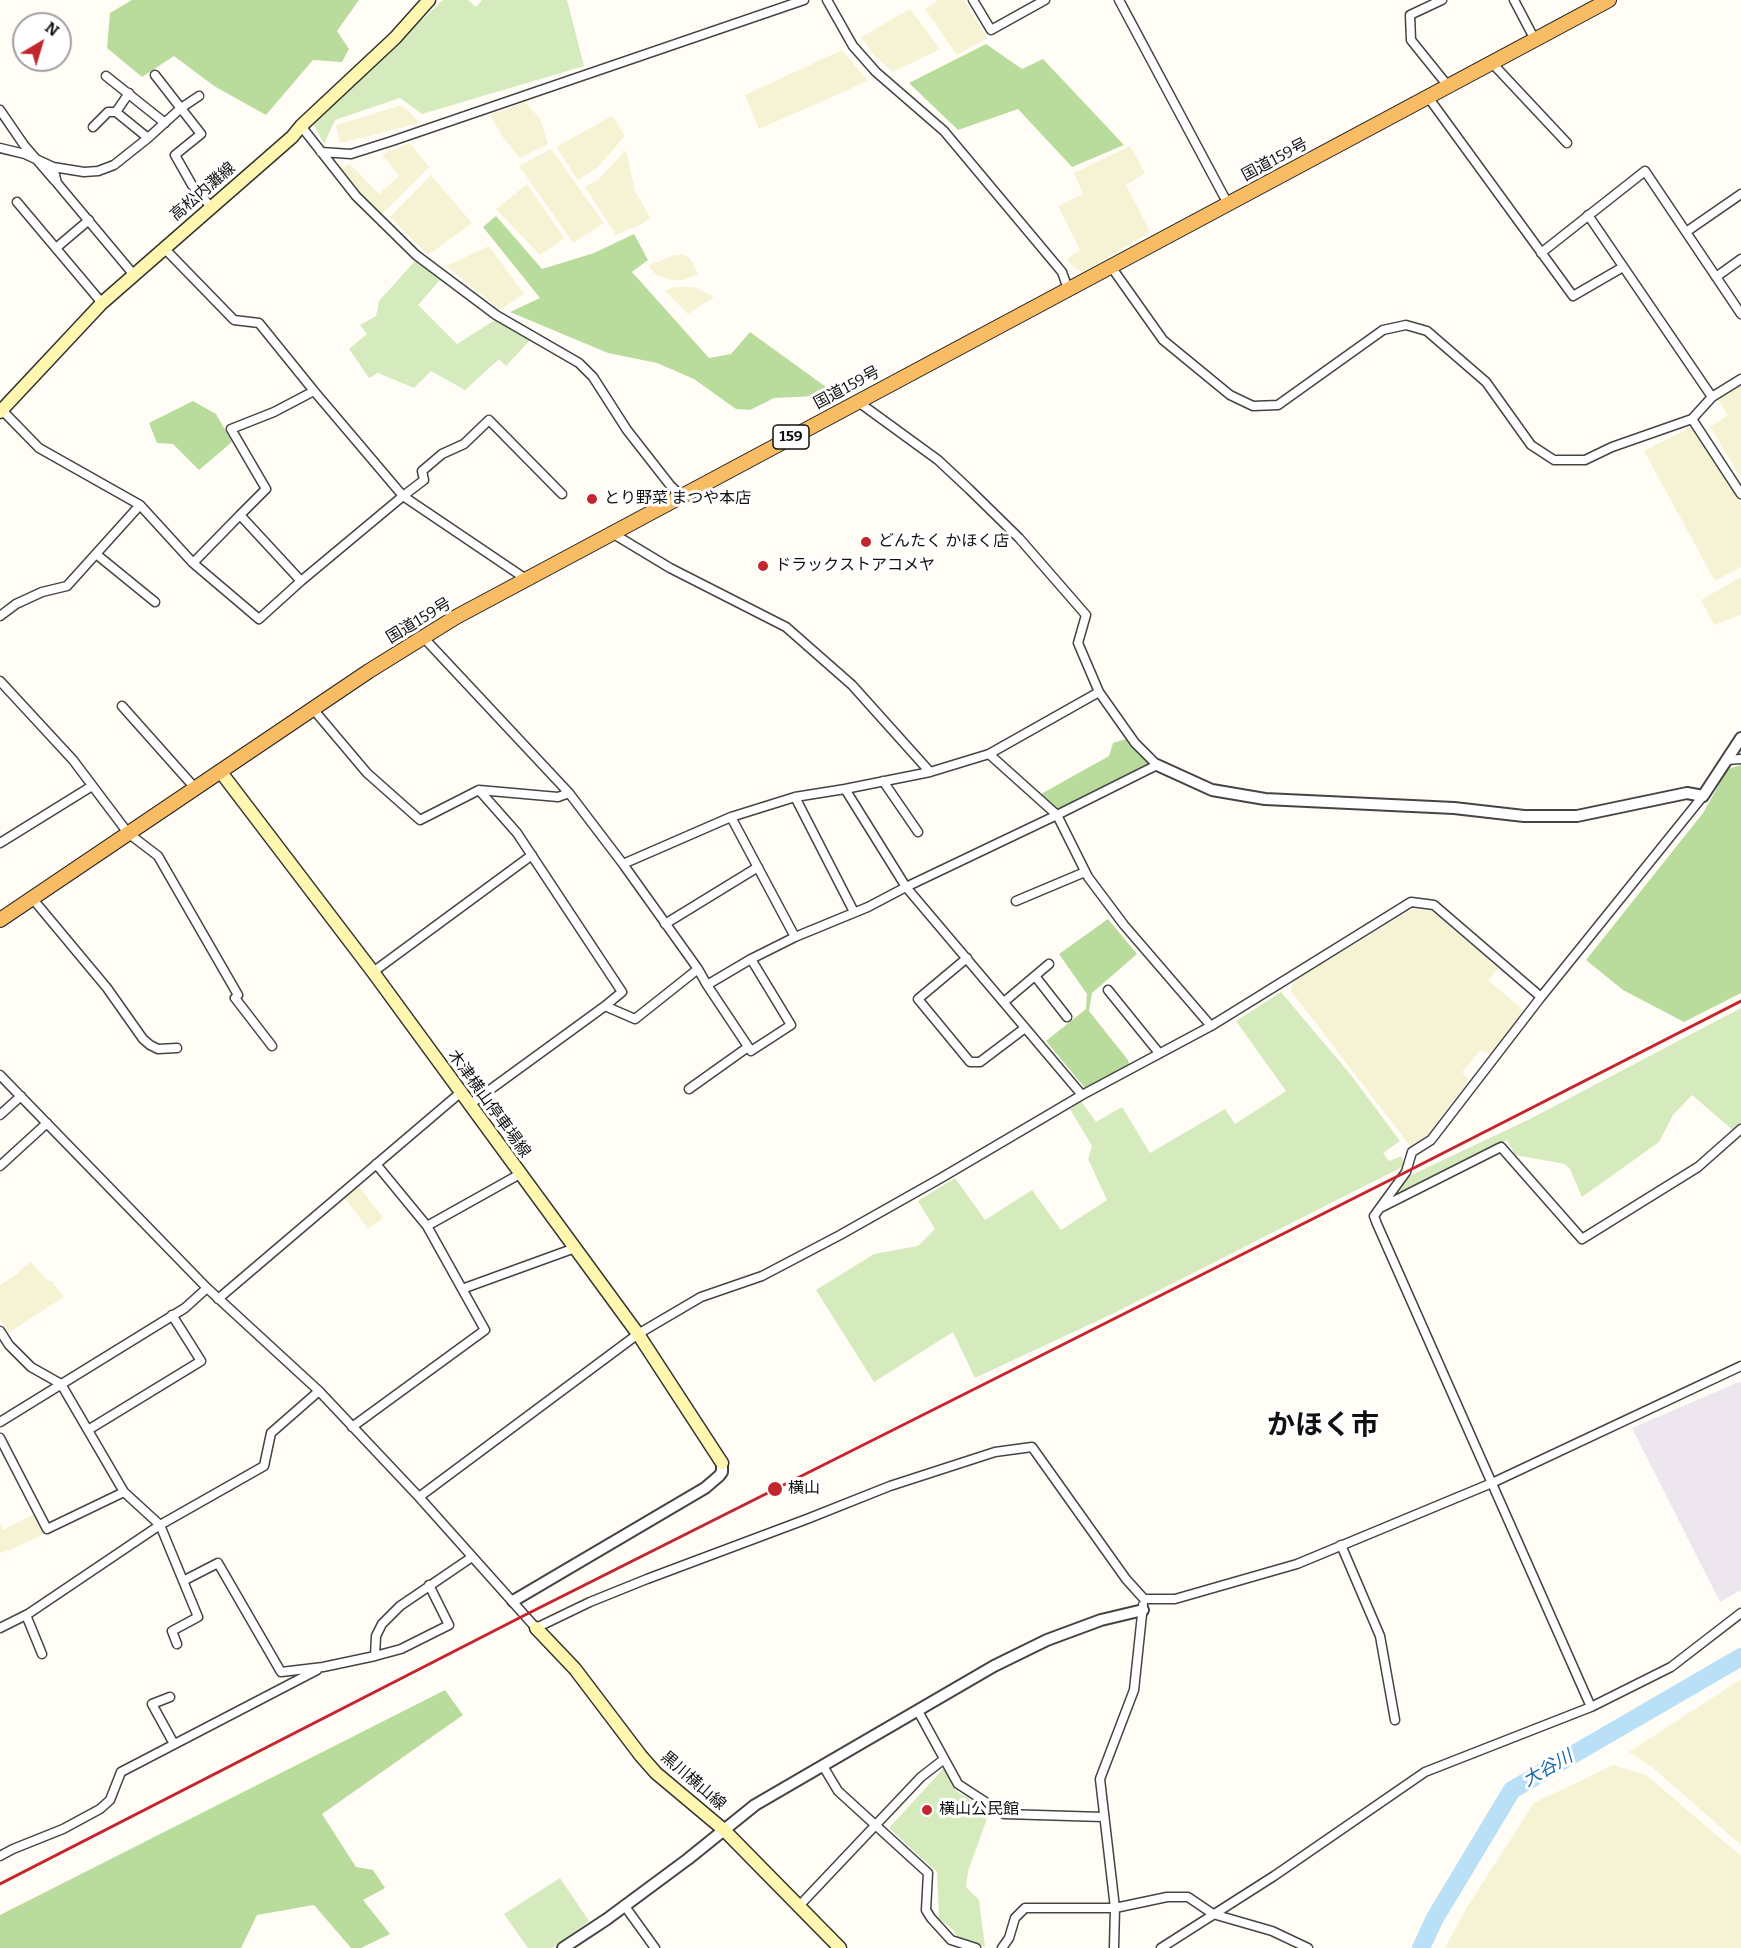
<!DOCTYPE html>
<meta charset="utf-8">
<style>
body{margin:0}
#map{position:relative;width:1741px;height:1948px;overflow:hidden;background:#fffdf5;font-family:Bitter,serif}
canvas{display:block}
.north{position:absolute;left:12px;top:12px;width:60px;height:60px;box-sizing:border-box;background:#fff;border:2px solid #a0a0a0;border-radius:50%;rotate:38deg;font-size:16px;font-weight:700;line-height:24px;text-align:center;color:#111}
.north::after{content:'';display:block;margin:auto;width:21px;height:27px;background:#c4262e;clip-path:polygon(50% 0,100% 100%,50% 72%,0 100%)}
</style>
<div id="map">
<canvas width="1741" height="1948"></canvas>
<div class="north">N</div>
</div>
<script>
const c = document.querySelector('canvas').getContext('2d');
c.lineJoin = 'round';
function paint(path, color) { c.fillStyle = color; c.fill(path, 'evenodd'); }
const poly = rows => new Path2D(rows.map(r => 'M' + r).join(''));
function trace(path, color, width, dash) { c.strokeStyle = color; c.lineWidth = width; c.lineCap = dash ? 'butt' : 'round'; c.setLineDash(dash || []); c.stroke(path); }
function write(font, color, halo, rows, align = 'center') {
  c.font = font + ' Bitter,"Noto Sans JP",serif'; c.lineWidth = 6; c.setLineDash([]); c.textBaseline = 'middle'; c.strokeStyle = halo; c.fillStyle = color; for (const [text, x, y, turn = 0] of rows) {
    c.save(); c.translate(x, y); c.rotate((+turn || 0) * Math.PI / 180); c.textAlign = isNaN(turn) ? turn : align; if (halo) c.strokeText(text, 0, 0); c.fillText(text, 0, 0); c.restore();
  }
}
const industrial = poly([
 [1741,1381,1741,1590,1720,1602,1632,1428]
]);
const farmland = poly([
 [936,0,964,0,987,38,957,55,925,9,936,2],
 [910,9,940,49,893,72,874,55,861,37],
 [842,50,868,81,759,129,745,95],
 [525,102,540,119,548,144,520,158,504,139,490,115],
 [402,105,420,123,340,143,336,125],
 [612,116,625,136,597,168,578,180,556,147],
 [410,143,429,167,382,214,358,191,341,169,349,164,354,168,379,194,399,176,382,154],
 [1130,146,1145,173,1126,185,1150,232,1083,272,1074,268,1067,259,1080,250,1058,206,1083,194,1074,173],
 [551,149,604,223,573,243,519,166],
 [626,150,635,191,650,217,642,224,616,235,585,187,599,179],
 [431,175,472,223,428,255,390,217],
 [527,184,564,238,540,255,496,209],
 [489,246,524,294,500,310,446,266],
 [675,255,683,255,690,258,698,274,684,280,672,280,658,276,650,269,649,265],
 [674,287,695,287,714,297,688,314,665,291],
 [1741,385,1741,475,1740,476,1710,427,1728,415,1718,400],
 [1693,426,1741,504,1741,567,1715,581,1644,451],
 [1741,577,1741,615,1714,625,1701,600],
 [1413,909,1432,911,1498,969,1488,980,1524,1011,1491,1055,1481,1050,1462,1072,1469,1080,1428,1135,1410,1146,1291,991,1294,981],
 [359,1186,383,1218,368,1229,344,1197],
 [31,1262,48,1281,51,1281,64,1297,8,1333,0,1319,0,1285,19,1273,19,1270],
 [34,1514,44,1534,10,1550,0,1553,0,1524,3,1530],
 [1741,1679,1741,1845,1652,1767,1629,1752],
 [1613,1765,1646,1775,1741,1856,1741,1948,1445,1948,1467,1907,1534,1803]
]);
const green = poly([
 [443,0,468,0,476,7,482,0,567,0,584,66,422,114,400,98,335,120,324,144,313,123],
 [415,261,440,280,418,305,457,344,495,320,530,340,506,366,499,359,465,390,431,371,414,388,378,373,369,378,349,349,367,334,360,325,376,316,379,301],
 [1281,992,1350,1074,1400,1141,1383,1153,1389,1161,1402,1156,1404,1166,1114,1313,975,1378,953,1332,874,1382,816,1290,874,1254,918,1246,935,1229,918,1201,955,1178,985,1220,1032,1190,1061,1230,1107,1200,1088,1159,1092,1146,1070,1109,1081,1101,1096,1122,1122,1107,1150,1153,1225,1109,1235,1124,1286,1091,1236,1021],
 [1741,1008,1741,1124,1734,1131,1692,1095,1673,1115,1659,1142,1582,1197,1570,1169,1565,1164,1515,1155,1507,1140,1391,1199,1407,1177,1528,1120],
 [944,1768,955,1790,989,1813,968,1871,966,1887,979,1900,985,1947,959,1938,951,1928,939,1919,937,1872,889,1828],
 [560,1878,589,1921,552,1948,528,1948,504,1914]
]);
const forest = poly([
 [132,0,359,0,337,31,349,49,342,62,313,60,266,115,214,86,174,56,142,77,107,48,110,13],
 [986,44,1022,69,1043,59,1124,145,1072,167,1018,109,958,130,909,83],
 [496,216,542,269,594,253,634,234,648,260,632,272,709,358,731,354,750,332,837,395,774,398,750,410,736,409,694,379,657,363,608,353,510,312,540,298,483,227],
 [193,401,216,414,232,442,199,470,173,444,157,443,149,423],
 [1126,739,1138,754,1150,763,1060,811,1041,794,1109,756,1113,743],
 [1741,765,1741,993,1684,1022,1623,990,1586,960,1703,813,1728,769],
 [1108,919,1137,954,1092,993,1089,1011,1128,1060,1129,1064,1085,1088,1046,1041,1086,1009,1087,994,1059,954],
 [445,1690,463,1715,322,1814,356,1867,373,1870,385,1888,363,1900,390,1934,361,1948,351,1948,314,1905,257,1915,241,1948,0,1948,0,1915]
]);
const river = poly([
 [1421,1948,1435,1918,1512,1790,1741,1657]
]);
const minor = poly([
 [827,0,853,46,876,72,944,131,1062,272,1068,289],
 [973,0,991,30,1045,0],
 [1119,0,1228,204],
 [1442,0,1410,15,1411,40,1448,86],
 [1514,0,1535,40],
 [1492,63,1567,143],
 [155,75,201,134,175,155,192,185,211,207],
 [106,76,165,123],
 [129,93,116,112,148,138],
 [1428,97,1573,296,1623,267],
 [0,110,24,145,55,181],
 [301,126,356,196,416,255,496,315,579,363,593,377,627,430,670,485,681,496],
 [93,127,108,112,116,112],
 [0,148,25,154,53,167,84,172,98,171,114,165,148,138,181,108,199,96],
 [321,152,351,154,392,141,804,0],
 [53,167,57,183,134,275],
 [17,202,102,303],
 [1588,215,1712,397],
 [1686,232,1741,194],
 [56,248,89,220],
 [164,248,234,320,259,323,314,391],
 [1541,253,1645,171,1741,314],
 [1112,268,1163,340,1230,395,1253,406,1278,405,1383,330,1406,325,1427,331,1486,382,1531,445,1554,460,1585,460,1612,447,1692,419,1712,397,1741,379],
 [1716,277,1741,259],
 [857,401,938,460,969,489,1019,538,1086,615,1078,643,1099,692,1135,743,1157,765,1057,815,1088,877,1124,925,1211,1026,1082,1095],
 [0,408,39,448,140,505,193,563,259,619,301,581,240,515,193,563],
 [1692,419,1741,494],
 [240,515,266,489,231,429,274,412,314,391,403,496,301,581],
 [612,533,670,568,786,627,852,685,930,772],
 [96,554,155,602],
 [526,579,403,496,424,480,422,471,442,454,464,444,489,420,562,494],
 [0,616,16,604,42,592,67,586,140,505],
 [0,681,73,760,128,833,158,856,238,995,235,998,272,1046],
 [122,706,195,788],
 [313,709,367,773,420,820,479,790,558,797,569,793,423,637],
 [989,754,1099,692],
 [1727,760,1741,759],
 [883,781,918,832],
 [479,790,517,833,622,992,605,1006,635,1019,698,969,623,864,569,793],
 [795,797,854,912],
 [731,817,795,937],
 [0,843,92,786],
 [623,864,731,817,795,797,845,789,906,887,1057,815,989,754,930,772,845,789],
 [32,898,107,988,143,1039,150,1045,158,1049,177,1048],
 [1016,901,1085,872],
 [665,924,758,867],
 [967,958,918,999,970,1062,980,1062,1025,1028],
 [698,969,707,985],
 [373,972,532,855],
 [1035,976,1067,1017],
 [1108,990,1159,1053],
 [1541,997,1703,796],
 [1004,1002,1049,964],
 [1211,1026,1411,902,1434,905,1541,997,1431,1140,1412,1152,1406,1172,1374,1216,1377,1224,1591,1707,1671,1667,1741,1613],
 [0,1075,207,1288,319,1391,419,1497,536,1628,590,1602,647,1579,807,1519,890,1486,995,1452,1032,1447,1126,1579,1144,1599,1175,1599,1297,1564,1492,1483,1741,1366],
 [689,1089,748,1047],
 [469,1105,605,1006],
 [0,1115,21,1096],
 [0,1166,47,1123],
 [1382,1207,1501,1147,1582,1239,1698,1167,1741,1129],
 [427,1226,520,1174],
 [462,1289,575,1248],
 [218,1299,460,1093],
 [0,1331,9,1345,31,1367,61,1384,124,1492,160,1525,264,1466,271,1433,319,1391],
 [0,1422,185,1308,207,1288],
 [352,1427,485,1330,427,1226,376,1164],
 [88,1430,201,1361,172,1315],
 [0,1438,47,1529,124,1492],
 [419,1497,638,1334,701,1297,762,1276,840,1235,941,1178,1082,1095,906,887,868,907,795,937,751,959,707,985,751,1051,791,1025,751,959],
 [1341,1545,1380,1636,1395,1720],
 [183,1581,218,1563,281,1672,323,1667,375,1656,376,1636,382,1624,400,1606,472,1557],
 [1143,1605,1134,1690,1100,1779,1115,1908,1167,1897,1188,1897,1213,1914,1272,1931,1308,1948],
 [26,1615,42,1654],
 [0,1628,28,1614,160,1525,198,1617,172,1631,177,1644],
 [375,1656,401,1649,449,1625,429,1585],
 [170,1697,152,1704,174,1744],
 [918,1711,958,1784,1004,1814,1103,1817],
 [823,1766,838,1791,928,1873,926,1910,931,1918,951,1940,976,1948],
 [0,1856,13,1849,63,1829,100,1809,110,1800,121,1772,317,1670],
 [624,1905,655,1948],
 [799,1906,921,1777,943,1760],
 [1002,1948,1009,1938,1015,1918,1025,1908,1115,1908,1114,1948],
 [1161,1948,1274,1876,1425,1772,1591,1707]
]);
const tertiary = poly([
 [1157,765,1212,790,1265,799,1454,808,1524,816,1577,816,1687,793,1703,796,1741,738],
 [513,1601,705,1488,719,1476,722,1472,722,1463],
 [563,1948,607,1919,688,1859,755,1805,994,1666,1047,1640,1101,1620,1143,1610]
]);
const secondary = poly([
 [0,412,102,303,292,137,301,126,395,38,429,0],
 [220,771,373,972,638,1334,722,1463],
 [536,1628,575,1669,641,1756,656,1773,724,1830,840,1948]
]);
const trunk = poly([
 [0,920,369,671,456,617,1609,0]
]);
const rail = poly([
 [0,1884,525,1615,1406,1172,1741,1001]
]);
const markers = [
 [592,499,6,"#c4262e"],
 [866,542,6,"#c4262e"],
 [763,566,6,"#c4262e"],
 [775,1489,8,"#c4262e"],
 [927,1810,6,"#c4262e"]
];
const shields = [
 [791,437,36]
];
const shieldNames = [
 ["159",791,437]
];
const streetNames = [
 ["国道159号",1275,160,-28],
 ["高松内灘線",203,192,-41],
 ["国道159号",847,388,-28],
 ["国道159号",419,621,-31],
 ["木津横山停車場線",489,1104,54],
 ["黒川横山線",693,1781,41]
];
const poiNames = [
 ["とり野菜 まつや本店",604,499],
 ["どんたく かほく店",878,542],
 ["ドラックストアコメヤ",775,566],
 ["横山",788,1489],
 ["横山公民館",939,1810]
];
const waterNames = [
 ["大谷川",1548,1769,-30]
];
const townNames = [
 ["かほく市",1323,1426]
];
paint(industrial, '#eee6ef');
paint(farmland, '#f6f3d4');
paint(green, '#d5ebbd');
paint(forest, '#b9dc9c');
trace(river, '#b9e0f7', 18);
trace(minor, '#444', 11);
trace(tertiary, '#444', 14);
trace(secondary, '#333', 15);
trace(trunk, '#222', 16);
trace(minor, '#fff', 8);
trace(tertiary, '#fff', 10);
trace(secondary, '#fff6b0', 12);
trace(trunk, '#f7bc64', 14);
trace(rail, '#c4262e', 3);
for (const [x, y, r, color] of markers) { const dot = new Path2D(); dot.arc(x, y, r, 0, 2 * Math.PI); c.fillStyle = color; c.fill(dot); trace(dot, '#fff', 2); }
for (const [x, y, w] of shields) { const box = new Path2D(); box.roundRect(x - w / 2, y - 12, w, 24, 4.5); c.fillStyle = '#fff'; c.fill(box); trace(box, '#111', 1.5); }
write('bold 15px', '#111', null, shieldNames);
write('16px', '#111', '#fff', streetNames);
write('16px', '#111', '#fff', poiNames, 'left');
write('italic 18px', '#1768a6', '#fff', waterNames);
write('bold 28px', '#111', '#fff', townNames);
</script>
